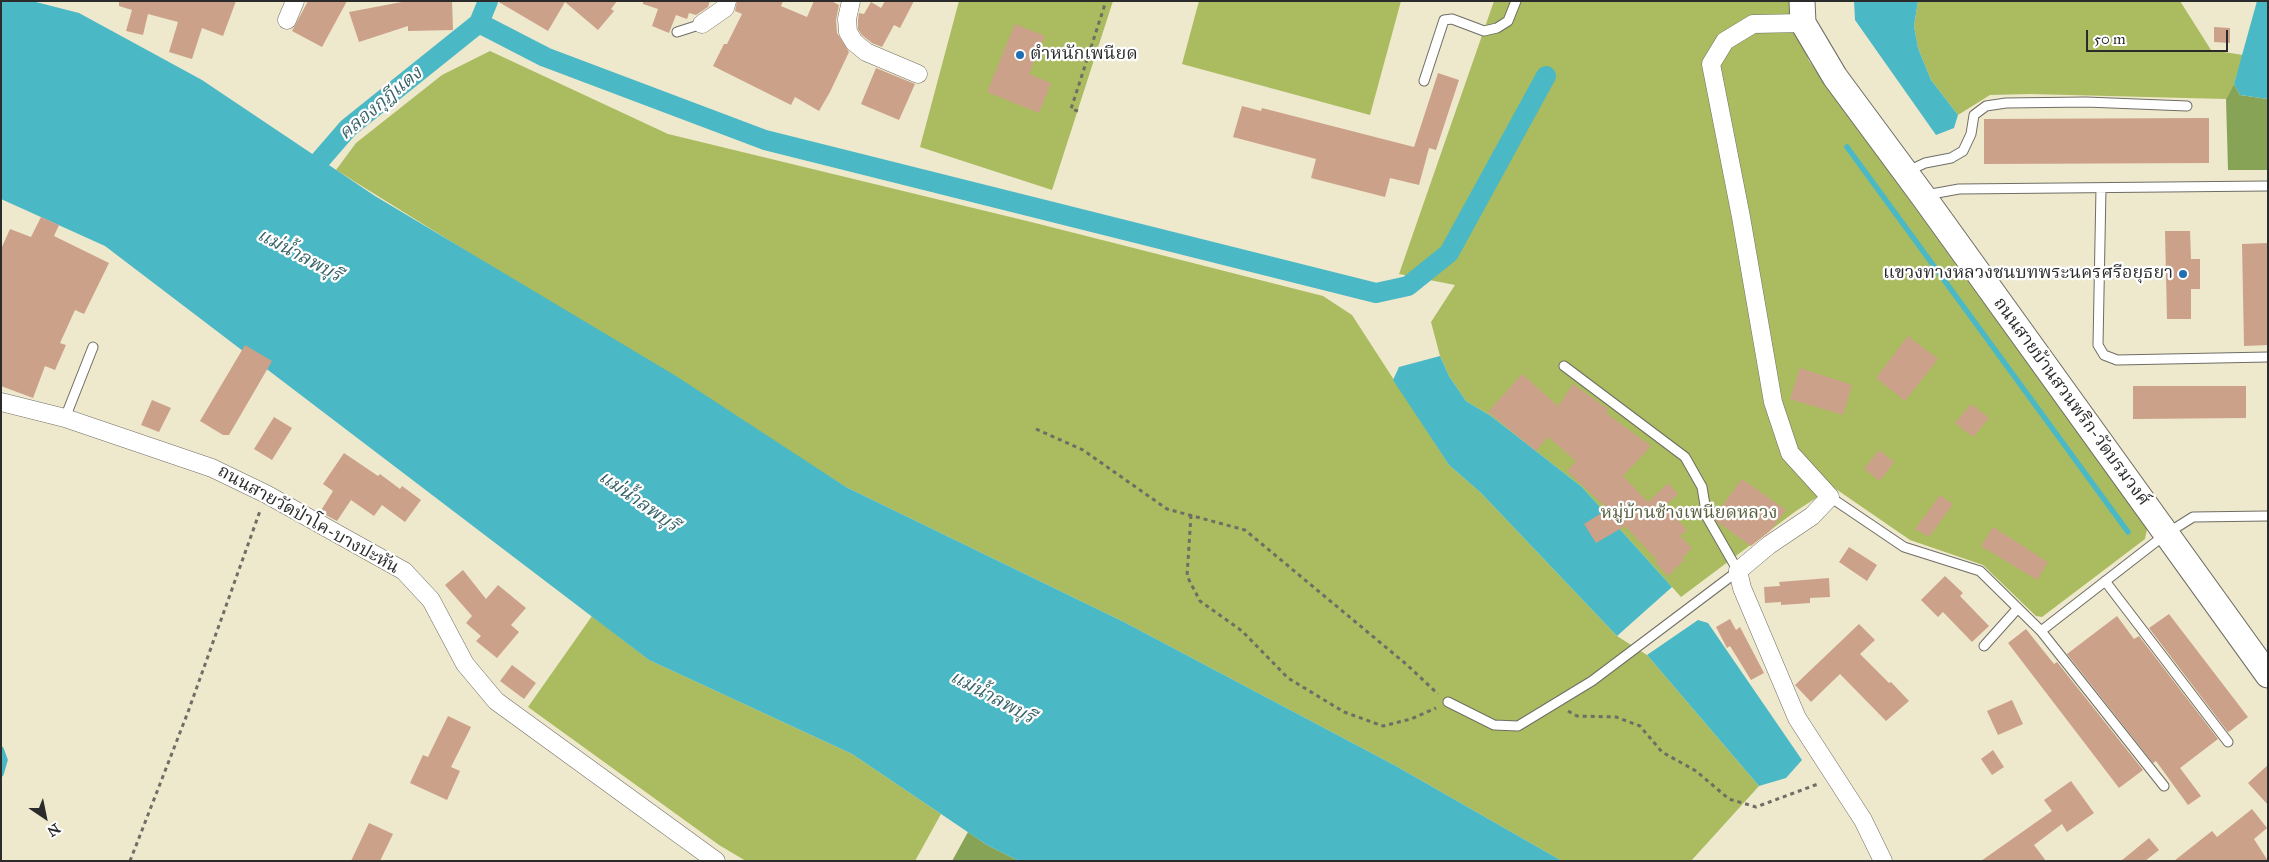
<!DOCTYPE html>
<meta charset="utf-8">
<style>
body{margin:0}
#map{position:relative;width:2269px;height:862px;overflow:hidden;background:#eee8cd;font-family:"IM FELL Great Primer",serif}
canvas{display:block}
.frame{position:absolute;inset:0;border:2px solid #2b2b2b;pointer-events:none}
.north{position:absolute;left:20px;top:792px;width:50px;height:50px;-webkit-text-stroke:4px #fff;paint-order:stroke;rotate:146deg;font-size:14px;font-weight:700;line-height:20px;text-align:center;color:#2b2b2b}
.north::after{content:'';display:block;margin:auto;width:18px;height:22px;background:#2b2b2b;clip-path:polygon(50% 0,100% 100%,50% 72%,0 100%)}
.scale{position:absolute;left:2086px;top:30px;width:142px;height:22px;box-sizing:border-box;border:2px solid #2b2b2b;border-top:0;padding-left:6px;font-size:15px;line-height:18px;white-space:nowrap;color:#2b2b2b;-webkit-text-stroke:4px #fff;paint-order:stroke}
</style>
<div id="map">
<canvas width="2269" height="862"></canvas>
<div class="frame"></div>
<div class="north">N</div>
<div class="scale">50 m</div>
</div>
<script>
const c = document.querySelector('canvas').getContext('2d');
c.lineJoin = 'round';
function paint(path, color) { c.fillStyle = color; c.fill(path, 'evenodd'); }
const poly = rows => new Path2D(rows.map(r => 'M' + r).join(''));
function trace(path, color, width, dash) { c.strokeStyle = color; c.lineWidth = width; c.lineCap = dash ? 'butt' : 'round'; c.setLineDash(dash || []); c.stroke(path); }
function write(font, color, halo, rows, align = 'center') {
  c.font = font + ' "IM FELL Great Primer","Noto Serif Thai",serif'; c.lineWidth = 4.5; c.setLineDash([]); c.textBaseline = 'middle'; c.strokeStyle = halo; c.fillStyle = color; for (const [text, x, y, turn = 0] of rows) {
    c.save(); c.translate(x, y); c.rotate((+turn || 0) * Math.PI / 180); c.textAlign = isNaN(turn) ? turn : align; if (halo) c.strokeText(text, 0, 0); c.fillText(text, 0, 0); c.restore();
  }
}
const green = poly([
 [959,1,1113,1,1052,190,920,147],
 [1199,1,1401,1,1370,115,1182,64],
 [1494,1,1791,1,1792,15,1809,61,2147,529,2145,539,2042,617,2036,616,1983,565,1910,540,1833,487,1796,511,1681,597,1582,487,1491,416,1466,401,1449,376,1440,356,1431,322,1455,285,1399,274],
 [1918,1,2180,1,2211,50,2243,55,2234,84,2226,99,2030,94,1990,95,1958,115,1931,80,1918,48,1914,26],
 [490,51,668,134,1031,222,1323,296,1352,315,1449,465,1481,493,1617,636,1647,655,1759,786,1691,861,1562,861,1396,766,1124,622,846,487,336,170,356,143,442,75],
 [592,616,649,660,852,754,941,814,915,861,746,861,719,845,528,707]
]);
const forest = poly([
 [2234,84,2240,95,2268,99,2268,170,2228,170,2226,99],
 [968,832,987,845,1019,861,952,861]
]);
const water = poly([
 [1,1,32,1,79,13,202,80,375,196,676,376,846,487,1124,622,1396,766,1562,861,1019,861,987,845,852,754,649,660,105,246,1,199],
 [1854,1,1918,1,1914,26,1918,48,1931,80,1958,115,1954,128,1936,135,1855,20],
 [2257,1,2268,1,2268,99,2240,95,2234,84],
 [1440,356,1449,376,1466,401,1491,416,1582,487,1672,587,1617,636,1481,493,1449,465,1393,380,1399,367],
 [1698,620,1708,623,1802,760,1786,778,1759,786,1647,655]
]);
const stream = poly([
 [1847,147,2128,532],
 [1,749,5,760,1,774]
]);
const canal = poly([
 [479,23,545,57,765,140,1376,293,1408,286,1449,253,1546,76],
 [303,180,348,128,479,23,488,1]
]);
const building = poly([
 [119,1,236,1,223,36,202,28,192,59,169,52,178,22,148,14,143,35,126,31,132,10,119,6],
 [308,1,347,1,322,47,292,31],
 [407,1,452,1,453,30,408,31,408,26,359,42,349,12],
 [497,1,617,1,611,9,614,11,598,30,565,2,548,31],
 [643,1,710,1,708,7,696,15,689,13,687,19,676,15,669,33,652,26,658,9,643,4],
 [737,1,783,1,781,6,807,17,814,1,831,1,839,5,836,20,837,33,849,52,830,92,819,111,795,97,791,105,713,66,724,44,727,44,742,14,735,11],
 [885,1,914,1,900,28,894,25,882,47,872,43,862,35,858,29,858,20,859,13,864,14,871,2,881,8],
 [1015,24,1045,36,1029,74,1051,83,1039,113,987,92],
 [2214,27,2230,28,2230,43,2214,42],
 [876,68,915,84,899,120,861,104],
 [1438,73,1459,80,1436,150,1429,148,1419,185,1390,178,1385,197,1311,178,1316,159,1233,137,1242,106,1261,111,1262,108,1414,147],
 [2209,118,2209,163,1984,164,1984,119],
 [41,217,59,225,54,236,109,263,84,314,75,310,60,343,66,345,55,370,45,366,33,398,1,386,1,249,10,229,31,237],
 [2165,231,2190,231,2191,259,2200,259,2200,289,2191,289,2191,319,2167,319],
 [2268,243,2268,345,2244,346,2242,244],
 [1908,336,1938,359,1905,401,1876,378],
 [245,345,272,361,229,435,223,435,200,421],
 [1800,368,1852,385,1843,415,1790,399],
 [1522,374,1558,406,1573,384,1608,409,1606,413,1651,446,1623,476,1648,502,1668,483,1678,494,1665,506,1687,530,1680,536,1692,548,1682,558,1684,560,1668,576,1655,562,1657,560,1625,526,1596,543,1584,524,1608,509,1567,471,1576,461,1548,437,1536,451,1488,412],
 [2133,386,2246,386,2246,418,2133,419],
 [152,400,171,408,159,432,141,425],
 [1971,404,1989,418,1973,437,1955,423],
 [274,417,292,428,272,460,254,449],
 [1879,450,1894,462,1880,481,1864,469],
 [344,453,378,476,380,474,400,489,402,486,421,500,405,522,382,505,374,516,351,500,337,521,320,512,333,491,323,484],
 [1742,479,1786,510,1770,531,1751,546,1716,521,1714,517],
 [1940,495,1953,504,1929,537,1915,529],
 [1993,527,2048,562,2037,580,1981,546],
 [1849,547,1877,565,1867,581,1839,562],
 [463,570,486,599,498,585,526,608,511,625,519,632,497,658,476,641,481,636,466,623,472,616,445,585],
 [1945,576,1963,593,1960,596,1989,626,1972,642,1943,612,1938,617,1921,600],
 [1829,578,1830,597,1810,598,1810,603,1781,605,1781,602,1765,603,1764,587,1780,586,1779,582],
 [2169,614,2248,717,2230,731,2228,732,2149,628],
 [2117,616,2134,639,2139,636,2218,739,2180,768,2201,796,2188,805,2156,761,2153,763,2067,654],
 [1730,619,1736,630,1740,627,1764,673,1751,680,1730,646,1727,648,1716,627],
 [1859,624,1875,640,1860,654,1889,683,1891,682,1909,701,1886,721,1840,674,1811,702,1795,685],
 [2026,629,2054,664,2057,662,2143,770,2119,788,2008,643],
 [512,665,536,683,524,699,500,681],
 [2012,700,2023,724,1998,735,1987,711],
 [448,716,471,727,451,767,460,771,447,800,410,783,423,755,428,757],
 [1993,750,2004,767,1992,775,1981,759],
 [2268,765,2268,805,2248,783],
 [2071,781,2094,813,2067,832,2062,824,2034,845,2046,861,1981,861,2052,811,2044,800],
 [2252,809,2267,828,2254,839,2268,861,2174,861,2212,831,2217,837],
 [369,823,393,834,380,861,351,861],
 [2149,838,2159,850,2145,861,2121,861]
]);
const path = poly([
 [1078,111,1071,109,1106,1],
 [1036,429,1083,450,1167,509,1245,530,1406,664,1438,694],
 [1191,515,1187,576,1200,601,1242,631,1288,678,1344,712,1383,726,1411,719,1436,708],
 [1568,711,1577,716,1616,717,1640,726,1662,752,1696,771,1729,799,1756,807,1818,784],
 [130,861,188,712,260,511]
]);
const lane = poly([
 [677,32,702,24],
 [1424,81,1444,20,1452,19,1484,31,1497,28,1508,21,1516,1],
 [1906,172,1925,163,1951,158,1963,151,1971,134,1974,115,1986,106,2006,103,2086,102,2187,106],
 [2101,188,2098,345,2104,355,2117,360,2268,357],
 [1926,195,1959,189,2268,186],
 [65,418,93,347],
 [1830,497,1904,547,1980,571,2041,631,2164,786],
 [2105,581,2228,742],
 [2041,631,2166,534,2193,517,2268,516],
 [1984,646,2018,608],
 [1448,702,1494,725,1518,726,1592,681,1738,571,1707,517,1702,487,1685,457,1564,366]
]);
const street = poly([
 [851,1,847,19,848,32,854,42,866,52,918,74],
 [287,20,295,1],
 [1803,23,1753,24,1725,41,1711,64,1741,217,1773,402,1790,453,1830,497,1812,516,1769,545,1738,571,1742,588,1797,718,1863,820,1883,861],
 [702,24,725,8,727,1],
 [1,402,65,418,212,468,266,494,404,571,431,600,465,664,496,701,716,861]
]);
const secondary = poly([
 [1802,1,1803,23,1835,77,1923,196,2268,675]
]);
const markers = [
 [1020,55,5,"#1f6fb2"],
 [2183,274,5,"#1f6fb2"]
];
const poiNames = [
 ["ตำหนักเพนียด",1030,55],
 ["แขวงทางหลวงชนบทพระนครศรีอยุธยา",2173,274,"right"]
];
const streetNames = [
 ["ถนนสายบ้านสวนพริก-วัดบรมวงศ์",2071,402,54],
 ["ถนนสายวัดป่าโค-บางปะหัน",308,520,29]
];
const parkNames = [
 ["หมู่บ้านช้างเพนียดหลวง",1689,514]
];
const waterNames = [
 ["คลองกุฎีแดง",381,104,-40],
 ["แม่น้ำลพบุรี",299,256,28],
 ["แม่น้ำลพบุรี",638,502,35],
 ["แม่น้ำลพบุรี",992,698,28]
];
paint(green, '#aabc5f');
paint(forest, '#87a456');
paint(water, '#4bb8c5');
trace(stream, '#4bb8c5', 5.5);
trace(canal, '#4bb8c5', 20);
paint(building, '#cca189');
trace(lane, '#6f6d64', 11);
trace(street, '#6f6d64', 19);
trace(secondary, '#6f6d64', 27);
trace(path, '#6f6d64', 3, [4, 4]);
trace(lane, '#fff', 9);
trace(street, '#fff', 18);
trace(secondary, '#fff', 25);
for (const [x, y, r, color] of markers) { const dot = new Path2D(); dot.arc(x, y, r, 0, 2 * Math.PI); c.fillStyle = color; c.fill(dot); trace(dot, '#fff', 2); }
write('18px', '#2b2b2b', '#fff', poiNames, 'left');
write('18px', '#2b2b2b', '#fff', streetNames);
write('18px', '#575e3d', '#fff', parkNames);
write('italic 19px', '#386369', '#fff', waterNames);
</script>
